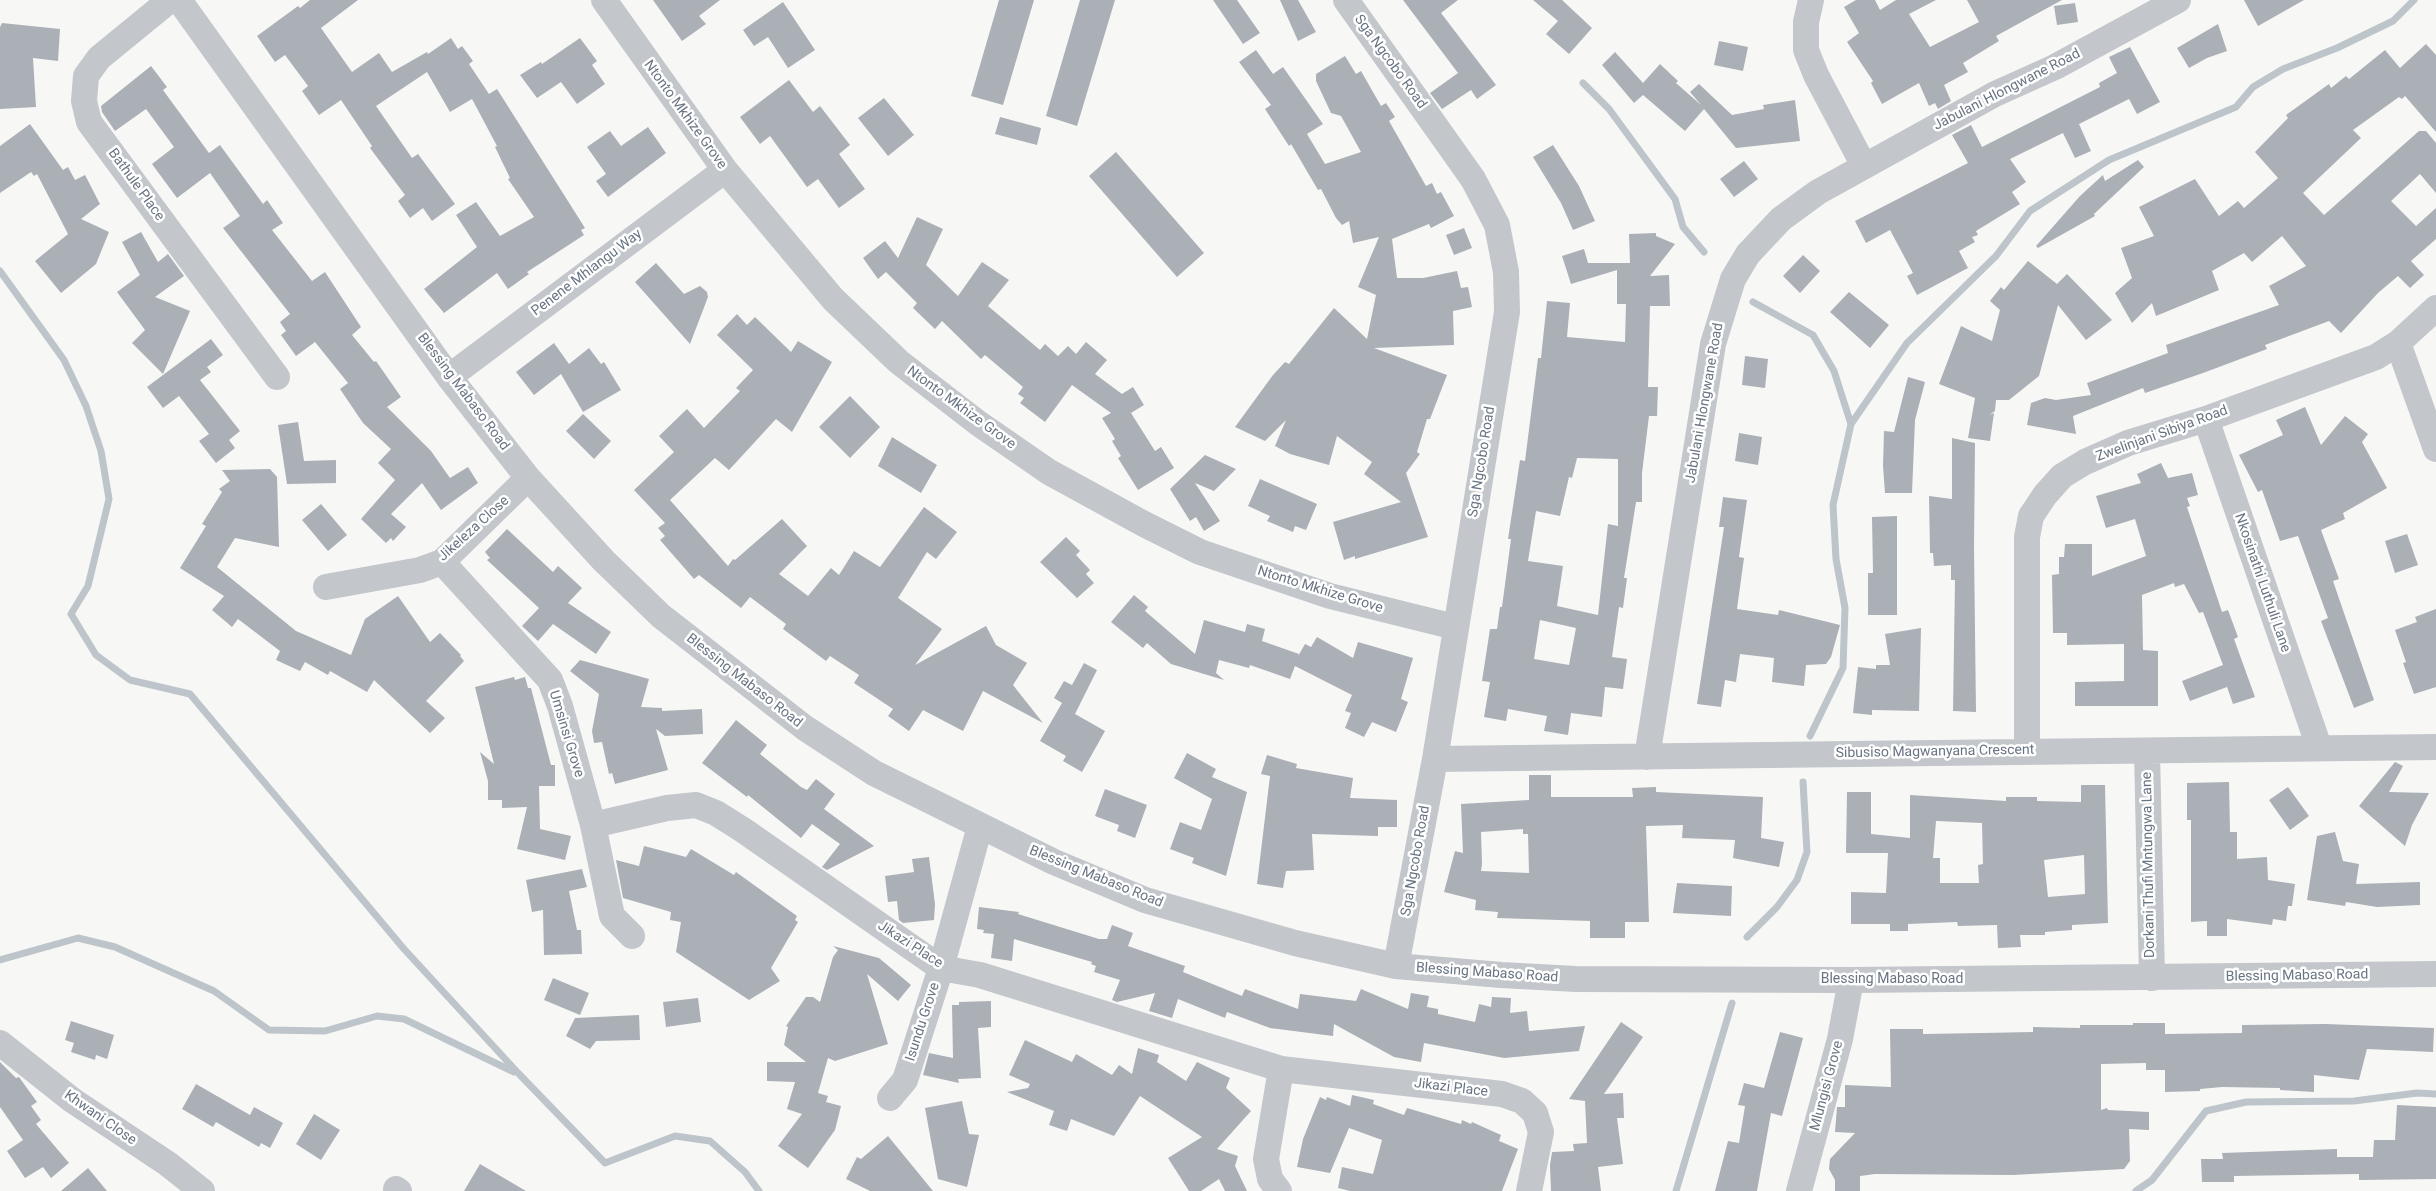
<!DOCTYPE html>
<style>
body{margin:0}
canvas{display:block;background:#f7f7f5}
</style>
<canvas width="2436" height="1191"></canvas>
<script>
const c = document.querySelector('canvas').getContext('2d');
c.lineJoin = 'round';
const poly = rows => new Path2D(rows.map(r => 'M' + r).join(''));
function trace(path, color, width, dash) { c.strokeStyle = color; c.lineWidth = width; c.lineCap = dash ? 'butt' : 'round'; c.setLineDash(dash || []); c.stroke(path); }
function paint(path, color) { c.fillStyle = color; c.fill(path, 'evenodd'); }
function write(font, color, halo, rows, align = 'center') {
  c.font = font + ' Roboto,sans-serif'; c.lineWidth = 5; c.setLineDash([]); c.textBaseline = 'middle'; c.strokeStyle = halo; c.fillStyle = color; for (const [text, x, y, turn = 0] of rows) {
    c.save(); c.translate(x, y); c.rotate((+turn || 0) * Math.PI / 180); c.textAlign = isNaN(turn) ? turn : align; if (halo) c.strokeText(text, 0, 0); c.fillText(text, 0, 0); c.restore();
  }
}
const stream = poly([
 [1583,83,1609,109,1675,199,1683,227,1704,252],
 [0,271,64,360,86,406,101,451,109,499,88,586,71,614,96,655,130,680,190,694,404,949,519,1074,605,1163,675,1136,710,1141,745,1172,759,1191],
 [1753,302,1813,335,1834,371,1851,424],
 [1810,736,1843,668,1845,608,1836,559,1833,505,1851,424,1907,343,1996,256,2030,211,2109,160,2236,107,2253,87,2283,69,2337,48,2393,21,2414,0],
 [1747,937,1777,907,1797,880,1807,852,1803,782],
 [0,960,78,938,115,947,214,991,269,1030,325,1031,377,1016,404,1019,514,1072],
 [1676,1191,1732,1003],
 [2136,1191,2152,1180,2206,1111,2246,1102,2354,1101,2417,1093,2436,1094]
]);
const building = poly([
 [310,0,358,0,321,28,352,72,379,53,392,72,427,52,428,54,451,38,458,49,462,46,473,61,469,64,489,94,497,89,585,228,581,230,584,235,527,272,529,274,508,289,497,273,444,313,424,289,477,247,456,215,476,202,500,236,534,217,508,179,510,178,495,147,497,146,472,99,450,112,427,72,376,106,412,158,418,154,455,204,432,221,423,208,410,218,398,201,405,195,370,148,372,146,341,100,319,115,302,91,308,86,285,55,275,62,257,36,298,6,300,8],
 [653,0,720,0,699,16,706,24,682,41],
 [999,0,1034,0,1003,105,971,96],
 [1080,0,1115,0,1077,126,1046,116],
 [1213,0,1237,0,1260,33,1243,44],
 [1280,0,1298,0,1316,32,1298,41],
 [1403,0,1458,0,1441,13,1496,85,1477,99,1471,90,1442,109,1430,93,1458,73],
 [1533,0,1562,0,1592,28,1569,54,1546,34,1558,21],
 [1856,0,1875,0,1880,10,1896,0,1936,0,1909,14,1930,47,1979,22,1967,0,2062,0,1996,36,1999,41,1963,63,1968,72,1944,85,1951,101,1938,109,1935,103,1929,106,1919,83,1882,104,1871,83,1873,81,1847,42,1859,33,1844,7],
 [2244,0,2304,0,2258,26],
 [783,2,815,50,788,68,768,37,754,46,743,30],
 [2075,3,2078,22,2057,25,2054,6],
 [2,23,60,29,58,61,33,58,36,107,0,109,0,27],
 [2218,24,2227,51,2207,58,2189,68,2177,48],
 [580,38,597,61,592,65,605,84,577,104,561,82,537,98,520,75,541,62,542,64],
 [1719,41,1748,47,1743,71,1714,65],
 [2426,44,2436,55,2436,132,2405,96,2402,99,2399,97,2353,130,2361,138,2303,193,2324,215,2419,131,2426,131,2436,143,2436,193,2420,174,2391,201,2416,226,2436,208,2436,239,2411,261,2424,275,2410,288,2398,276,2378,293,2341,333,2329,321,2265,345,2267,349,2203,373,2145,393,2143,388,2073,416,2076,434,2027,425,2031,403,2045,398,2056,400,2091,395,2087,383,2168,353,2166,345,2279,305,2269,286,2306,266,2282,236,2252,262,2244,253,2212,271,2219,290,2156,316,2152,303,2132,323,2115,293,2132,278,2121,248,2154,236,2139,207,2195,179,2219,216,2238,201,2244,208,2278,178,2255,152,2288,118,2286,115,2329,84,2331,88,2346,76,2349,79,2385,50,2400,68],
 [2130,47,2160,102,2137,114,2129,99,2079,124,2091,151,2075,158,2063,133,2010,159,2026,182,2012,192,2020,204,1976,231,1978,235,1972,237,1975,242,1959,251,1968,268,1917,295,1907,276,1913,273,1890,230,1866,243,1855,221,1968,163,1952,135,1971,125,1982,147,2100,87,2099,83,2117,73,2109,57],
 [1256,50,1273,74,1283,67,1323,124,1307,134,1325,164,1361,152,1341,116,1331,113,1316,81,1316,74,1345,56,1356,74,1361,71,1381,106,1386,103,1395,117,1389,121,1426,186,1432,183,1437,194,1441,192,1454,216,1431,228,1429,224,1392,239,1397,278,1423,278,1457,271,1461,288,1468,287,1472,307,1453,311,1454,345,1374,348,1447,375,1430,419,1427,419,1417,452,1420,454,1406,473,1428,537,1355,559,1355,556,1344,560,1333,522,1401,502,1364,474,1372,462,1337,436,1329,465,1290,454,1275,446,1286,420,1265,441,1235,427,1273,375,1285,362,1289,364,1334,308,1367,339,1376,295,1358,287,1379,237,1353,243,1349,221,1342,225,1336,218,1321,189,1318,190,1291,144,1289,146,1265,109,1271,105,1239,62],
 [1615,52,1643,83,1660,64,1678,81,1676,83,1701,105,1690,92,1699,84,1732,115,1764,109,1763,105,1795,100,1800,141,1736,148,1704,109,1685,131,1643,95,1634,103,1602,65],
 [151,66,167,87,163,90,209,153,220,145,263,204,267,200,283,223,272,230,312,281,325,272,361,327,352,335,374,362,376,361,401,397,387,407,431,451,450,478,468,467,478,483,441,510,422,483,391,514,406,527,393,541,391,538,386,543,361,519,395,480,378,463,391,449,363,423,340,389,348,383,315,342,296,356,281,335,286,331,280,322,290,314,223,228,240,216,210,173,177,198,152,164,174,147,146,109,115,131,102,112,101,106],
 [789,80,813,112,820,106,850,145,839,154,865,189,839,208,818,179,807,187,770,136,760,144,740,117],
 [884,98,914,135,888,156,858,118],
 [1000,117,1041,128,1037,145,995,134],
 [30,124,63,170,68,167,75,180,85,175,100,204,81,219,109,232,96,264,61,293,35,261,68,234,37,174,34,176,31,172,0,193,0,146],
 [648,127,666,153,608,197,596,181,606,174,587,147,610,131,621,146],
 [1553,145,1579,186,1595,221,1573,230,1561,203,1533,157],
 [1116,152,1204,253,1177,277,1089,176],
 [2138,160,2144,167,2094,214,2095,216,2038,248,2036,246,2080,196,2103,175,2105,181],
 [1744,161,1758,179,1734,197,1720,179],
 [917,217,943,229,926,265,958,296,982,262,1009,280,988,306,1040,350,1045,344,1058,356,1068,346,1076,354,1086,342,1107,360,1095,374,1122,394,1133,387,1144,405,1131,413,1155,451,1161,447,1174,468,1138,490,1118,458,1121,456,1112,441,1115,439,1102,418,1111,413,1072,385,1045,422,1020,403,1024,398,1018,394,1023,387,985,355,981,359,942,321,935,329,913,308,917,303,886,272,878,279,863,258,885,241,898,258],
 [1464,228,1472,248,1454,255,1446,235],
 [141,232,158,262,168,254,184,276,155,297,190,311,163,374,132,343,145,330,117,292,140,275,122,242],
 [1656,233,1656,236,1675,244,1650,276,1669,275,1670,306,1650,306,1648,387,1658,387,1657,416,1649,416,1642,473,1642,502,1636,502,1624,578,1627,578,1623,608,1619,607,1612,657,1627,659,1623,689,1605,687,1602,717,1571,713,1568,735,1544,731,1547,716,1508,709,1506,721,1484,717,1490,682,1482,681,1490,629,1497,629,1500,607,1502,607,1511,539,1508,539,1520,460,1525,461,1538,358,1541,358,1547,301,1570,303,1567,337,1625,342,1626,304,1617,304,1617,270,1571,284,1562,256,1584,249,1588,263,1630,263,1629,234],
 [1577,458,1618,459,1618,526,1608,524,1598,615,1557,606,1563,566,1528,561,1536,511,1560,516,1569,477,1572,478],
 [1540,620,1576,628,1569,665,1534,659],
 [1803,255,1820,271,1800,293,1783,276],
 [2028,261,2057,284,2067,274,2112,320,2086,340,2058,305,2039,376,2009,400,1996,400,1995,411,1989,415,1994,413,1990,441,1968,438,1975,398,1939,384,1961,326,1992,341,2000,310,1990,301,2001,287,2004,290],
 [656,263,684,294,700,286,707,292,708,297,690,344,635,282],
 [1849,292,1889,325,1870,348,1830,312],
 [737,314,747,325,755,317,791,352,798,341,832,362,792,432,776,419,729,470,715,458,670,500,728,566,733,559,735,560,782,519,807,546,779,574,808,596,831,568,839,575,854,551,880,567,924,507,957,532,936,559,927,552,898,598,942,629,915,665,986,626,996,645,1027,663,1013,685,1043,723,983,691,963,731,923,710,909,731,888,716,893,709,854,683,859,675,830,656,826,661,783,629,786,624,750,597,741,608,699,575,694,579,660,540,665,536,658,528,665,523,634,490,674,452,659,436,687,409,704,428,740,391,736,388,753,370,717,335],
 [211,339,223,355,207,367,211,372,200,380,240,431,229,440,235,448,216,463,199,441,209,434,179,396,163,408,147,387],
 [554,343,569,364,589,348,601,364,604,362,621,390,583,412,561,374,534,395,516,372],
 [1745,356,1768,359,1765,388,1742,385],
 [1908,377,1925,382,1915,420,1912,493,1885,493,1883,466,1884,431,1894,432],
 [850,396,880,427,850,458,819,427],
 [2305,407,2321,445,2345,416,2368,434,2362,442,2387,488,2343,513,2345,519,2321,530,2339,579,2333,581,2374,700,2354,708,2321,621,2328,618,2298,536,2280,541,2262,490,2258,492,2239,455,2283,435,2276,420],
 [583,414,611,441,594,459,566,431],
 [298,422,304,461,336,460,336,483,287,484,278,425],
 [1739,433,1762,437,1758,465,1735,461],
 [892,437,937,465,921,493,878,466],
 [1952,438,1975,443,1974,548,1976,712,1953,711,1955,580,1951,580,1951,565,1934,566,1933,553,1930,553,1929,496,1952,499],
 [1205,455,1236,469,1214,491,1195,483,1220,521,1204,531,1196,517,1190,521,1170,489],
 [2161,463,2168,478,2192,473,2198,495,2187,498,2190,506,2187,507,2222,612,2228,610,2238,637,2234,639,2255,697,2233,704,2227,687,2190,701,2182,681,2223,665,2203,612,2199,613,2184,584,2175,587,2174,583,2142,595,2143,650,2158,651,2158,706,2075,706,2075,682,2124,681,2124,644,2067,645,2067,633,2053,633,2052,575,2059,574,2059,557,2064,557,2065,544,2092,544,2092,576,2146,556,2135,519,2106,528,2096,496,2141,483,2137,474],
 [270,469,277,477,279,547,235,538,217,567,296,631,351,655,365,619,398,596,430,642,440,633,461,655,460,656,464,661,426,701,445,718,430,733,374,680,367,692,330,671,328,675,305,662,300,671,276,660,280,651,238,619,232,627,212,610,224,596,180,568,206,526,202,524,222,492,219,489,230,481,222,470],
 [1260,479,1317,504,1306,530,1295,526,1293,532,1267,521,1270,516,1248,506],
 [1723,497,1747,500,1739,557,1744,558,1737,609,1778,615,1779,610,1840,625,1831,657,1826,664,1806,665,1804,686,1772,682,1774,658,1740,654,1736,682,1725,680,1721,707,1697,704,1724,527,1719,527],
 [321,504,347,535,328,551,302,520],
 [1897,516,1897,615,1868,615,1868,573,1873,573,1872,517],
 [507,529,553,572,558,566,582,588,568,603,611,632,596,654,553,624,538,641,522,626,539,608,487,560,490,558,485,552],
 [2407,534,2418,565,2395,573,2385,541],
 [1066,537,1080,551,1076,555,1090,570,1086,574,1094,583,1077,598,1040,562],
 [1134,595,1148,607,1145,611,1195,654,1204,620,1245,632,1247,624,1265,629,1262,641,1299,654,1297,658,1305,644,1311,647,1317,637,1353,658,1358,642,1413,658,1401,699,1408,702,1396,732,1372,722,1364,737,1345,728,1351,713,1345,711,1352,695,1295,666,1290,679,1250,665,1249,668,1219,660,1216,673,1224,680,1171,664,1147,643,1143,648,1111,622],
 [2436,609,2436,687,2414,694,2403,663,2406,662,2395,630,2417,622,2415,617],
 [1921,628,1919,711,1872,710,1872,715,1853,713,1858,667,1876,669,1876,665,1890,665,1885,634],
 [580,660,649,679,641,707,662,708,662,711,702,709,703,734,665,736,656,729,668,770,615,784,612,773,609,774,602,742,594,743,592,731,599,694,570,671],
 [1084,663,1097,670,1075,714,1105,731,1082,772,1063,761,1066,756,1040,741,1062,703,1054,698,1064,681,1072,685],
 [514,677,515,680,525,677,528,688,531,688,551,765,555,765,555,786,539,786,540,829,571,836,565,860,517,849,527,807,502,808,502,800,488,800,488,781,480,752,494,764,475,687],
 [736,720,767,745,760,754,801,787,807,790,816,779,835,794,824,809,874,846,827,870,822,867,840,844,812,824,801,838,748,795,747,797,702,763],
 [1187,753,1216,769,1212,777,1247,792,1226,876,1192,863,1194,858,1170,849,1180,822,1201,830,1212,799,1174,778],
 [1267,755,1297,764,1296,768,1353,778,1350,798,1397,800,1397,827,1378,827,1378,836,1312,834,1314,870,1286,871,1283,888,1257,884,1270,776,1261,774],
 [2395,762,2403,766,2389,792,2429,793,2412,825,2405,846,2359,806],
 [1529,775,1551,775,1551,797,1633,797,1632,788,1656,787,1656,792,1763,797,1761,838,1784,842,1779,867,1733,858,1735,840,1682,838,1683,825,1646,826,1649,922,1625,922,1625,938,1590,938,1590,921,1497,918,1498,912,1475,910,1476,900,1444,892,1455,851,1463,853,1461,804,1529,800],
 [1523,829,1523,834,1528,834,1529,873,1481,871,1482,864,1481,832],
 [2229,782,2230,832,2237,832,2237,859,2267,857,2268,880,2295,884,2292,906,2288,906,2286,921,2273,919,2272,925,2227,919,2227,936,2207,936,2207,921,2191,922,2191,820,2187,820,2187,783],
 [2081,785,2105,785,2108,923,2072,925,2072,930,2045,932,2045,935,2020,935,2021,947,1998,948,1997,925,1958,926,1957,922,1908,924,1908,931,1890,931,1890,924,1851,924,1851,892,1886,893,1888,853,1846,853,1847,792,1871,792,1871,834,1910,838,1910,795,2006,801,2006,797,2037,797,2037,801,2081,802],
 [1936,821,1982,823,1983,864,1978,865,1979,883,1940,883,1940,858,1933,858],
 [2084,855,2085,894,2048,897,2044,860],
 [2288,787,2309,816,2290,830,2269,800],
 [1105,789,1147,805,1135,838,1117,831,1119,825,1095,816],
 [2335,832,2343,861,2359,864,2356,884,2420,882,2420,905,2377,907,2346,902,2345,906,2307,900,2317,836],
 [644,846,686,857,691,849,734,875,736,872,797,916,795,920,798,922,771,968,780,981,749,1000,676,952,681,922,670,920,671,912,623,898,616,860,639,866],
 [929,857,935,904,934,920,903,923,899,920,897,901,888,902,885,876,914,872,912,859],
 [582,869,587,887,569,891,577,930,581,930,582,954,544,955,543,910,532,912,526,880],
 [1677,883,1732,886,1731,916,1673,913],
 [979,907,1019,912,1018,914,1099,939,1107,939,1112,925,1133,933,1128,946,1185,966,1183,972,1242,996,1245,989,1298,1009,1300,994,1356,1001,1361,989,1408,1009,1411,993,1429,996,1427,1007,1438,1009,1438,1014,1475,1022,1479,1004,1491,1007,1492,997,1511,998,1510,1013,1527,1011,1529,1031,1585,1026,1579,1051,1504,1058,1424,1043,1421,1062,1394,1057,1334,1024,1333,1036,1270,1028,1227,1012,1225,1018,1178,999,1172,1018,1149,1011,1155,993,1117,1002,1112,1000,1120,980,1094,972,1096,966,1091,964,1092,962,1014,939,1012,961,991,958,994,934,983,933,984,930,977,929],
 [833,946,879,958,911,985,898,1001,867,974,888,1044,835,1061,828,1058,818,1093,828,1096,826,1102,841,1106,835,1130,808,1168,778,1146,802,1114,787,1109,795,1082,767,1081,767,1062,806,1062,784,1045,788,1027,786,1026,806,997,813,997,820,1002,833,957,838,950],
 [553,978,589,993,580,1015,544,1000],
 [698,998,701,1022,666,1027,663,1002],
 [991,1001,991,1027,978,1028,981,1078,958,1079,959,1083,923,1075,929,1053,953,1058,952,1005,959,1005,959,1002],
 [639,1015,640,1040,596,1041,590,1049,566,1036,575,1018],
 [71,1021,114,1035,107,1059,96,1055,95,1060,71,1052,74,1043,65,1040],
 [1621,1022,1643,1037,1604,1094,1623,1093,1624,1118,1617,1118,1623,1164,1598,1167,1601,1191,1551,1191,1550,1165,1552,1152,1574,1151,1573,1144,1587,1143,1585,1101,1569,1099],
 [2133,1023,2165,1023,2165,1034,2242,1033,2242,1025,2325,1024,2434,1028,2433,1052,2367,1049,2359,1080,2314,1075,2314,1092,2280,1090,2280,1088,2222,1087,2200,1089,2200,1091,2165,1092,2165,1070,2146,1070,2146,1063,2101,1064,2101,1110,2107,1108,2108,1110,2149,1112,2149,1130,2129,1129,2130,1161,2124,1169,2013,1175,1875,1174,1860,1176,1860,1191,1835,1191,1835,1180,1829,1169,1830,1159,1855,1133,1835,1132,1837,1107,1845,1107,1845,1085,1891,1087,1890,1029,1923,1029,1923,1034,1982,1033,2033,1032,2033,1027,2080,1028,2080,1025,2133,1025],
 [1780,1032,1803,1038,1782,1116,1771,1113,1757,1191,1715,1191,1728,1141,1739,1143,1745,1106,1738,1105,1744,1083,1764,1088],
 [1025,1040,1072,1062,1076,1054,1112,1075,1119,1065,1132,1074,1138,1048,1159,1055,1157,1062,1186,1081,1197,1062,1230,1078,1226,1088,1251,1111,1217,1149,1238,1156,1235,1166,1247,1191,1225,1191,1219,1179,1201,1191,1189,1191,1168,1158,1202,1137,1140,1096,1114,1136,1071,1119,1067,1131,1049,1125,1054,1111,1007,1092,1028,1088,1030,1084,1009,1075],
 [0,1062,16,1078,19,1077,37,1102,31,1106,41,1120,36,1124,69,1163,51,1178,43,1167,25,1178,7,1151,23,1140,0,1107],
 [196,1084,250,1115,254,1107,283,1123,270,1148,261,1143,259,1147,216,1122,213,1127,182,1109],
 [1352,1095,1374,1100,1373,1104,1404,1115,1407,1108,1461,1124,1462,1120,1471,1124,1472,1122,1501,1135,1499,1141,1518,1149,1502,1191,1350,1191,1338,1188,1342,1167,1373,1174,1382,1140,1349,1128,1330,1173,1297,1167,1303,1139,1320,1097,1326,1100,1327,1097,1350,1106],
 [962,1101,969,1134,979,1135,967,1187,938,1179,925,1108],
 [2397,1105,2436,1107,2436,1179,2359,1180,2359,1174,2234,1176,2234,1182,2202,1182,2201,1159,2223,1159,2222,1153,2337,1149,2337,1157,2373,1157,2374,1140,2395,1140],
 [314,1114,340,1130,321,1160,296,1144],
 [888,1136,933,1191,870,1191,846,1179,857,1157,861,1159],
 [480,1164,526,1191,464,1191],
 [88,1168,107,1191,61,1191]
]);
const street = poly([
 [170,0,99,58,86,76,84,101,89,122,277,377],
 [179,0,449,377,528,478,604,561,661,616,805,728,874,773,1054,862,1145,900,1295,943,1396,966,1501,975,1576,979,1851,980,2436,974],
 [604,0,725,170,833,299,899,362,978,423,1049,472,1144,524,1200,552,1330,596,1455,627],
 [1346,0,1473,179,1497,225,1506,272,1507,312,1435,759,1396,966],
 [1811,0,1806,22,1806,50,1816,75,1864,166],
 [2398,343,2436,449],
 [449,377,725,170],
 [2206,419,2319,747],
 [442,562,550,680,560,706,593,825,612,916,632,936],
 [326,587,420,570,442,562,528,478],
 [2027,751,2027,537,2031,516,2045,495,2062,476,2085,462,2128,443,2206,419,2376,357,2398,343,2436,308],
 [2147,751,2152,978],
 [1647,757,1713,344,1733,279,1748,254,1781,219,1818,192,1995,94,2055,67,2178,0],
 [1435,759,2436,747],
 [593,825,667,808,696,805,716,813,743,830,941,968,980,975,1281,1069,1502,1094,1522,1101,1535,1113,1541,1132,1529,1191],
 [0,1043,72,1100,168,1164,202,1191],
 [890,1098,905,1080,941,968,980,826],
 [396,1189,399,1191],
 [1279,1191,1270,1179,1266,1159,1281,1069],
 [1799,1191,1840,1039,1851,980]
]);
const streetNames = [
 ["Sga Ngcobo Road",1390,62,54],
 ["Jabulani Hlongwane Road",2007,90,-27],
 ["Ntonto Mkhize Grove",685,115,54],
 ["Bathule Place",136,185,54],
 ["Penene Mhlangu Way",587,273,-37],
 ["Blessing Mabaso Road",463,392,53],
 ["Jabulani Hlongwane Road",1705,403,-80],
 ["Ntonto Mkhize Grove",961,408,36],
 ["Zwelinjani Sibiya Road",2162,434,-20],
 ["Sga Ngcobo Road",1482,462,-81],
 ["Jikeleza Close",474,529,-42],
 ["Nkosinathi Luthuli Lane",2262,583,71],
 ["Ntonto Mkhize Grove",1320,590,17],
 ["Blessing Mabaso Road",744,681,38],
 ["Umsinsi Grove",566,734,73],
 ["Sibusiso Magwanyana Crescent",1935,752,-1],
 ["Sga Ngcobo Road",1416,861,-80],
 ["Dorkani Thufi Mntungwa Lane",2149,865,-91],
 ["Blessing Mabaso Road",1096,877,22],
 ["Jikazi Place",910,945,33],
 ["Blessing Mabaso Road",1487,973,4],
 ["Blessing Mabaso Road",2297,976,-1],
 ["Blessing Mabaso Road",1892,979],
 ["Isundu Grove",923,1022,-72],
 ["Mlungisi Grove",1827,1086,-75],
 ["Jikazi Place",1451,1088,7],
 ["Khwani Close",100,1118,35]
];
trace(stream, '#bdc5cb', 7);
paint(building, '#abb0b7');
trace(street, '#c3c6ca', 26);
write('14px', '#697483', '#fff', streetNames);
</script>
